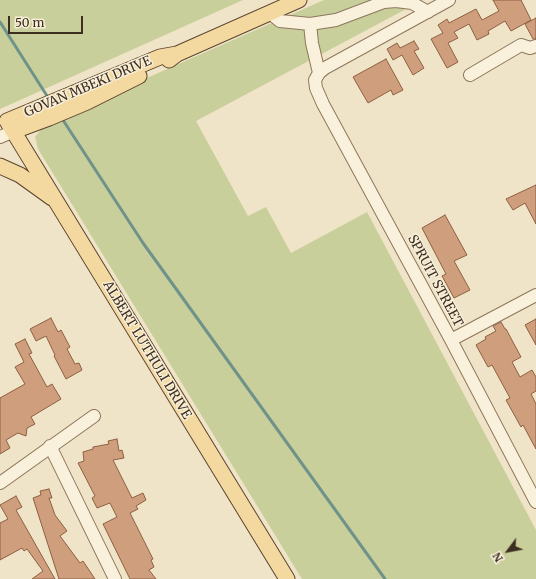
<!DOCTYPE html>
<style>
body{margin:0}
#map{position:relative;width:536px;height:579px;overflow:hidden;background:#f0e4c8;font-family:Merriweather,serif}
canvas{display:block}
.north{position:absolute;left:488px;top:531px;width:40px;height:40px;-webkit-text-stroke:3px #f7eed8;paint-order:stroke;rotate:238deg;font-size:11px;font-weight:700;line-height:16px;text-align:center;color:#3d2e20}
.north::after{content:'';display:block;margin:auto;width:14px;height:18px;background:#3d2e20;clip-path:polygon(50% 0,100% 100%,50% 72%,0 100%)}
.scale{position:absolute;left:8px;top:16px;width:75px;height:18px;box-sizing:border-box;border:2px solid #3d2e20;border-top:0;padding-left:5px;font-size:12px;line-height:14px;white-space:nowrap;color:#3d2e20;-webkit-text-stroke:3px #f7eed8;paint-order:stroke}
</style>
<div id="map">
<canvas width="536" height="579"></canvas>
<div class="north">N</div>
<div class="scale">50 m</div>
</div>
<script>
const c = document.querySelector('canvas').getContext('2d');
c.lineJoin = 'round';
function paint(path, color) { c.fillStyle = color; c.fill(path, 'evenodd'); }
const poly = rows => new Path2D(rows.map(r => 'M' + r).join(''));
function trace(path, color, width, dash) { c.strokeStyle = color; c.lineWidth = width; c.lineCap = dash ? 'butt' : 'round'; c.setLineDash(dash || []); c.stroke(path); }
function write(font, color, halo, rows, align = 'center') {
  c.font = font + ' Merriweather,serif'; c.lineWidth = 3; c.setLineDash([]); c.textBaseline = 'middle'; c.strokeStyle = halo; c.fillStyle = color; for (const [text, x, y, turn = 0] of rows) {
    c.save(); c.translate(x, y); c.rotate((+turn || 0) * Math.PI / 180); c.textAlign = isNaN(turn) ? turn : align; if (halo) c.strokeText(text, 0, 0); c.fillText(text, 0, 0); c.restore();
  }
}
const green = poly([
 [0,0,243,0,0,109],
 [324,0,423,0,196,121,248,216,266,207,291,253,367,212,536,530,536,579,302,579,38,149,35,137,43,127,133,84]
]);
const stream = poly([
 [0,22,49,99],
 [61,117,143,243,385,579]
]);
const building = poly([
 [493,0,521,0,531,20,511,31,505,21,488,31,489,34,477,40,469,24,454,32,458,38,448,43,458,62,447,68,431,39,443,33,438,25,447,19,449,23,476,9,482,20,499,11,493,0],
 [536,18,536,39,533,39,525,24,536,18],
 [414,41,419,49,414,51,424,68,413,75,402,55,393,60,387,49,397,43,400,48,414,41],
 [386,59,403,90,393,95,391,90,368,103,353,77,386,59],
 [536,185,536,224,525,203,513,210,506,199,536,185],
 [445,215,467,255,454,261,470,290,454,298,442,276,446,274,422,228,445,215],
 [51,318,58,332,61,330,70,347,67,349,75,364,79,363,82,370,66,379,54,356,55,355,46,336,36,341,30,329,51,318],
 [536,319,536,345,525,325,536,319],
 [501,322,505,329,506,329,521,357,512,362,520,377,532,370,536,377,536,391,531,394,536,404,536,449,523,425,521,427,506,400,510,398,492,365,488,367,476,345,486,339,485,337,496,331,493,326,501,322],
 [25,339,32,353,29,354,47,387,52,384,61,399,31,417,35,424,27,428,26,436,18,433,6,440,10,448,0,454,0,398,25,384,15,367,24,362,15,344,25,339],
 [117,439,119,451,122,450,124,458,113,460,132,498,143,493,146,500,136,506,138,509,130,513,153,559,151,560,154,567,149,570,156,579,130,579,103,524,117,517,110,503,97,508,92,498,95,496,78,463,84,461,83,452,93,449,93,447,109,444,108,441,117,439],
 [49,489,52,498,49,498,55,515,67,531,60,536,80,563,83,561,95,579,59,579,33,498,41,495,40,491,49,489],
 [16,496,22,507,16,510,55,579,32,579,43,571,27,549,24,551,22,548,0,560,0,523,8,519,0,505,16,496]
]);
const minor = poly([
 [449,0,325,68,319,73,315,80,316,88,323,104,451,340,536,502],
 [270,13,280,21,310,24,336,20,384,2,396,1,412,3,428,12],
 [310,24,312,43,319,73],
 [470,75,521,45,530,48,536,46],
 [0,137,14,131],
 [451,340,536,295],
 [50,446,115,579],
 [0,483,94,416]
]);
const major = poly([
 [177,54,160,57,7,121,287,579],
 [169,60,177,54,299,0],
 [14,131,49,118,87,102,139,76],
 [0,166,20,175,52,198]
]);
const streetNames = [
 ["GOVAN MBEKI DRIVE",88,87,-23],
 ["SPRUIT STREET",435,281,62],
 ["ALBERT LUTHULI DRIVE",147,350,59]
];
paint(green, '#c9cf9b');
trace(stream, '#6f938a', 3);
paint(building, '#cf9f7d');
trace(building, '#8d5f41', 1);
trace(minor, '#8d765c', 14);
trace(major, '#5b4430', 17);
trace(minor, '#faf1dc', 12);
trace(major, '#f3d9a0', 15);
write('13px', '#3d2e20', '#f7eed8', streetNames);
</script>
